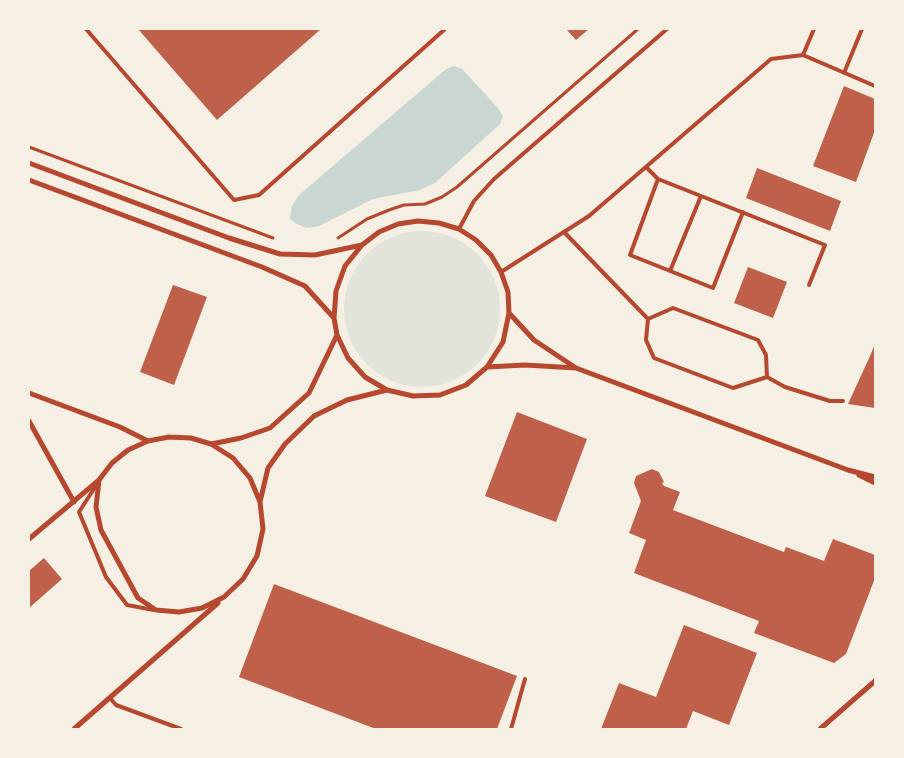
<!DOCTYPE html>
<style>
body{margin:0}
#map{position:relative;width:904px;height:758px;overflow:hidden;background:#f6efe4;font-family:Spectral,serif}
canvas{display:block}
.frame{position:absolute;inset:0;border:30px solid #f6efe4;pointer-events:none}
</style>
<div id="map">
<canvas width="904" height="758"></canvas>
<div class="frame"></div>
</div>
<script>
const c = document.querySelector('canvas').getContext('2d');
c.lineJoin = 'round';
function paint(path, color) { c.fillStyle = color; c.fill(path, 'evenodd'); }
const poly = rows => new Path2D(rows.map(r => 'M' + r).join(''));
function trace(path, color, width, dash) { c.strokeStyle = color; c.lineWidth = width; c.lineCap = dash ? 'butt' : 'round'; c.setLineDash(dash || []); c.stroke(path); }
const green = poly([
 '344 309a78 78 0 1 1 156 0a78 78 0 1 1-156 0Z'
]);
const water = poly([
 [454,66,462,69,497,107,503,116,500,124,435,183,420,190,373,199,319,226,307,228,297,224,290,219,292,206,299,195,445,70]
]);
const building = poly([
 [138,29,321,29,217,120],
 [566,29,589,29,576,40],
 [844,86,875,99,875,130,856,182,813,166],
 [757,168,841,201,830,231,746,198],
 [748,267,787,282,773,318,734,303],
 [173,285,207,297,174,385,140,372],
 [875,344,875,408,848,404,870,356],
 [517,412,587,439,556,522,485,496],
 [652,469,659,472,664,482,662,483,664,486,680,492,673,510,784,552,786,547,824,561,833,539,875,555,875,578,846,654,834,663,754,633,759,621,634,573,646,540,629,533,641,501,634,483,636,476],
 [44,558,62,579,29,608,29,571],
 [274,584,517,676,497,729,376,729,239,677],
 [684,625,757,653,729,725,693,711,686,729,601,729,619,683,656,697]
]);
const path = poly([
 [29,147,273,238],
 [338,238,367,219,389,210,404,205,425,204,442,197,457,187,638,29]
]);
const service = poly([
 [86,29,234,200,259,195,445,29],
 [803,55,814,29],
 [844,73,862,29],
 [646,167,658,179,825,245,809,285],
 [658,179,630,255,713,288,743,212],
 [459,229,474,201,494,179,667,29],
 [564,232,648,319,646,340,654,358,733,388,767,377,766,355,758,340,673,308,648,319],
 [670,271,701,196],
 [501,272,589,216,771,59,803,55,875,86],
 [767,377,785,387,830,401,843,401],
 [97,484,79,512,106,577,127,605,154,610],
 [110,698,116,705,181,729],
 [511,729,525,679]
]);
const minor = poly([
 [29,163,229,238,280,254,315,255,362,245,379,232,398,224,418,221,439,223,459,229,476,240,491,255,501,272,508,292,509,313,503,342,487,367,466,385,440,395,413,396,387,390,365,377,348,358,337,335,334,318,336,291,345,266,362,245],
 [29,180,262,267,305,286,334,318],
 [509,313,534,340,576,368,848,470,875,477],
 [487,367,525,365,576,368],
 [29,393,120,427,148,441],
 [29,421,74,502],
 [169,437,191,438,211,444,233,458,250,478,260,502,263,529,257,556,243,579,224,597,202,608,179,612,156,610,138,598,101,530,96,507,99,480,112,463,128,450,148,441,169,437],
 [211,444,241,438,270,428,309,393,337,335],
 [859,475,875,483],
 [260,502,268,468,285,444,314,416,347,400,387,390],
 [29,539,99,480],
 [74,729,218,603],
 [820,729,875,681]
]);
paint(green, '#e2e4dc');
paint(water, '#c9d6d2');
paint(building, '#bf614a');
trace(path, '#b5482f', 3);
trace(service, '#b5482f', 4);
trace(minor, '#b5482f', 5);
</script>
